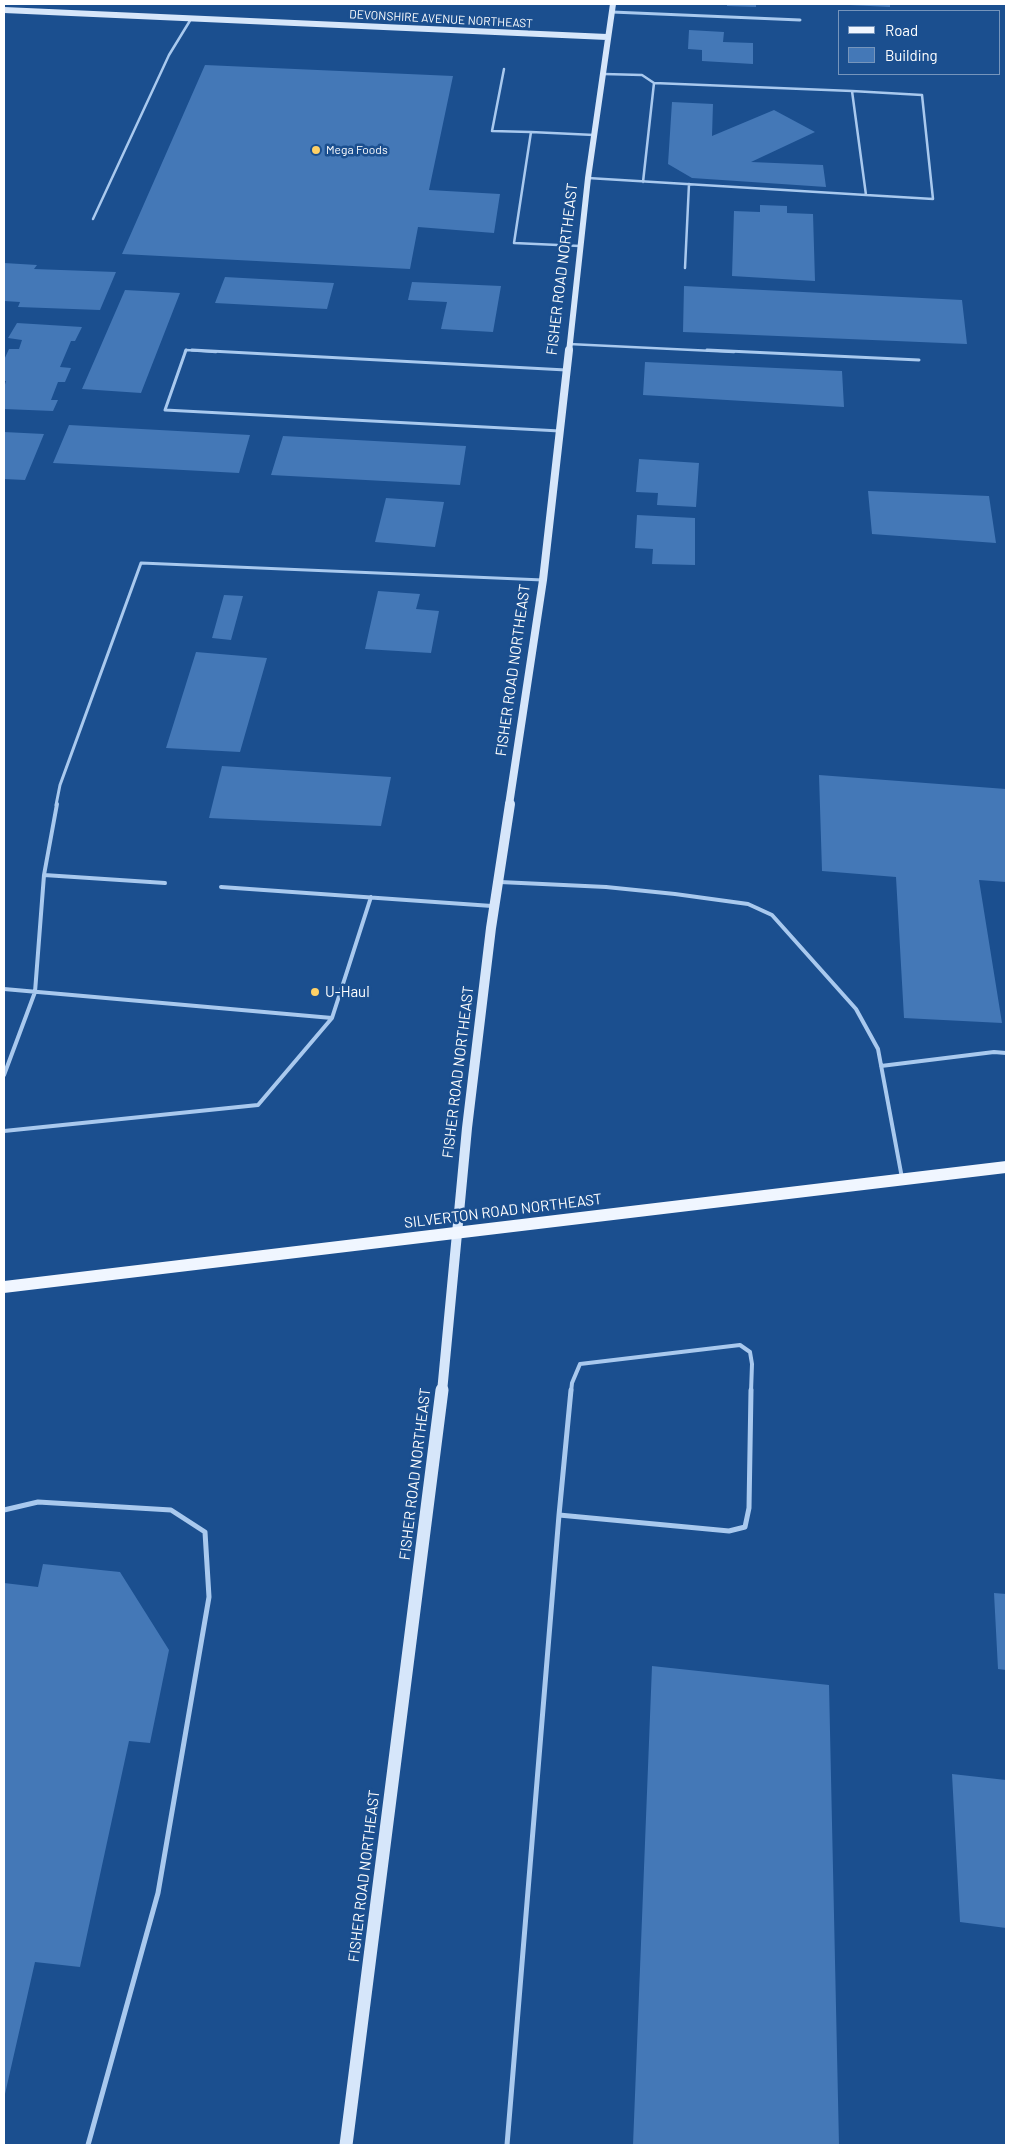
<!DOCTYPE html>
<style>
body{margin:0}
#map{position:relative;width:1010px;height:2149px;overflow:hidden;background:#1b4f8f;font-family:Barlow,sans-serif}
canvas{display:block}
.frame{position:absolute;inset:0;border:5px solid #fff;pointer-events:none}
.legend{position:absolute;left:838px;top:10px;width:162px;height:65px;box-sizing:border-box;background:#1b4f8f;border:1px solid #7695bc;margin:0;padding:6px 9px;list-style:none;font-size:15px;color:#fff}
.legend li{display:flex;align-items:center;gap:10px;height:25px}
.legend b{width:25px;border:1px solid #7695bc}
</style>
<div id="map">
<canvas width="1010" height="2149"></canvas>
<div class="frame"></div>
<ul class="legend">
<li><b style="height:6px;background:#f0f6ff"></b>Road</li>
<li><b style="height:14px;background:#4478b7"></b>Building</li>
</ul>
</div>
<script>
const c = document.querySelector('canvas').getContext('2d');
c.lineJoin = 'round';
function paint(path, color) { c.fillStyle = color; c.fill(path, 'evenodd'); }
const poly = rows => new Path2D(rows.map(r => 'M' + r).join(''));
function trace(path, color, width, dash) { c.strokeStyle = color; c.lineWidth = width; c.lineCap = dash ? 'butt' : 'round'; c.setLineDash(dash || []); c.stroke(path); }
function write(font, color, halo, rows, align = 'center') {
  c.font = font + ' Barlow,sans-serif'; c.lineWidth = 5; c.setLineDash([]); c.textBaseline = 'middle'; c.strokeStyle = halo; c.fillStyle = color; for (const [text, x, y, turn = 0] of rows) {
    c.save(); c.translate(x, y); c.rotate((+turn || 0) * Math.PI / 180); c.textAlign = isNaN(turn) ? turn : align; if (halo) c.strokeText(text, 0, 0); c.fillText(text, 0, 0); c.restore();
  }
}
const building = poly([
 [727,4,756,4,756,7,727,6],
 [850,4,890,4,890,7,850,5],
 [689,30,724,32,723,42,753,43,753,64,702,61,702,50,688,49],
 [205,65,453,76,429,190,500,194,494,233,418,227,410,269,122,254],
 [672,102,713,104,712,136,774,110,815,132,751,162,823,165,826,187,692,178,668,164],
 [760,205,787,206,787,213,813,214,815,281,732,276,734,211,760,212],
 [4,263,37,265,34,269,116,272,100,310,18,307,20,302,4,301],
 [225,277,334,283,327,309,215,303],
 [412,282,501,286,493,332,441,329,447,302,408,300],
 [684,286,962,300,967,344,683,332],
 [125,290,180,293,141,393,82,389],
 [17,323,82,327,75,341,71,341,60,367,71,368,65,382,58,382,51,400,58,400,53,411,4,409,4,388,6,381,4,381,4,360,9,349,19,349,22,340,8,338],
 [645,362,842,371,844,407,643,395],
 [69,425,250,435,239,473,53,463],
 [4,432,44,434,25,480,4,479],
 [283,436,466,446,460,485,271,475],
 [639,459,699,463,696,507,657,505,658,493,636,492],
 [868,491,989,496,996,543,872,534],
 [386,498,444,502,435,547,375,542],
 [637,515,695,518,695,565,652,564,653,549,635,548],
 [378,591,420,594,416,609,439,611,431,653,365,649],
 [224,595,243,596,231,640,212,638],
 [196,652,267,658,240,752,166,748],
 [222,766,391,777,381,826,209,818],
 [819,775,1006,789,1006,882,979,880,1002,1023,904,1018,896,877,822,871],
 [43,1564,120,1572,169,1650,150,1743,129,1741,80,1967,35,1962,5,2094,4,1583,38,1587],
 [994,1593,1006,1594,1006,1670,998,1669],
 [652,1666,829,1685,839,2145,633,2145],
 [952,1774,1006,1780,1006,1928,960,1922]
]);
const laneFar3 = poly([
 [504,69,492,131,531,132],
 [852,91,922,95,933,199,866,195],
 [588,178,866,195,852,91,654,83,642,75,604,74],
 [643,182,654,83],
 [93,219,169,55,191,19],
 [580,246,514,243,531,132,594,135],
 [685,268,689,184],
 [569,344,734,352],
 [185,352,186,350,216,352]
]);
const laneFar2 = poly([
 [186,350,165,410,560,431],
 [192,350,566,370],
 [707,350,919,360],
 [56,805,60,785,141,563,543,580]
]);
const laneFar1 = poly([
 [44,875,165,883],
 [500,882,606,887,675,894,748,904,772,915,856,1009,878,1049,902,1178],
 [221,887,492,906],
 [4,989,332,1018],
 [881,1066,994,1052,1006,1053],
 [4,1075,35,992,44,875,57,804],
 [4,1131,258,1105,332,1018,371,897],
 [571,1392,572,1383,580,1364,740,1345,750,1352,752,1364,751,1392]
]);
const lane = poly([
 [4,1510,38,1502,171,1510,205,1532,209,1597,158,1893,88,2145],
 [559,1515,729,1531,745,1527,749,1508,751,1390],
 [559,1515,571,1390],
 [507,2145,559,1515]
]);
const street = poly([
 [612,12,800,20]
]);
const secondaryFar3 = poly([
 [4,10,607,37],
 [569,352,588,178,613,4]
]);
const secondaryFar2 = poly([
 [509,805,543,580,569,350]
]);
const secondaryFar1 = poly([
 [442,1392,467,1128,491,928,510,804]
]);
const secondary = poly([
 [346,2145,442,1390]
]);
const primary = poly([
 [1006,1161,1006,1173,4,1293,4,1281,1006,1161]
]);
const markers = [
 [316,150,5,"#ffd166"],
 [315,992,5,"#ffd166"]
];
const farStreetnames = [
 ["DEVONSHIRE AVENUE NORTHEAST",441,19,3]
];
const farPoinames = [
 ["Mega Foods",326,150]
];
const streetNames = [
 ["FISHER ROAD NORTHEAST",562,269,-83],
 ["FISHER ROAD NORTHEAST",513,670,-82],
 ["FISHER ROAD NORTHEAST",458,1072,-83],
 ["SILVERTON ROAD NORTHEAST",503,1211,-7],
 ["FISHER ROAD NORTHEAST",415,1474,-83],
 ["FISHER ROAD NORTHEAST",364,1876,-83]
];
const poiNames = [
 ["U-Haul",325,992]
];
paint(building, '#4478b7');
trace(laneFar3, '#a9c9ee', 2.5);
trace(laneFar2, '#a9c9ee', 3);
trace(laneFar1, '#a9c9ee', 4);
trace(lane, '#a9c9ee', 5);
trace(street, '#a9c9ee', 3);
trace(secondaryFar3, '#d6e6fa', 6);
trace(secondaryFar2, '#d6e6fa', 8);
trace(secondaryFar1, '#d6e6fa', 10);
trace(secondary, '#d6e6fa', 13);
paint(primary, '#f0f6ff');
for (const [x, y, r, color] of markers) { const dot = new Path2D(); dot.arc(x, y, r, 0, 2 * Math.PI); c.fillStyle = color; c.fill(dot); trace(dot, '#1b4f8f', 2); }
write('12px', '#fff', '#1b4f8f', farStreetnames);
write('12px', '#fff', '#1b4f8f', farPoinames, 'left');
write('15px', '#fff', '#1b4f8f', streetNames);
write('15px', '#fff', '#1b4f8f', poiNames, 'left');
</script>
